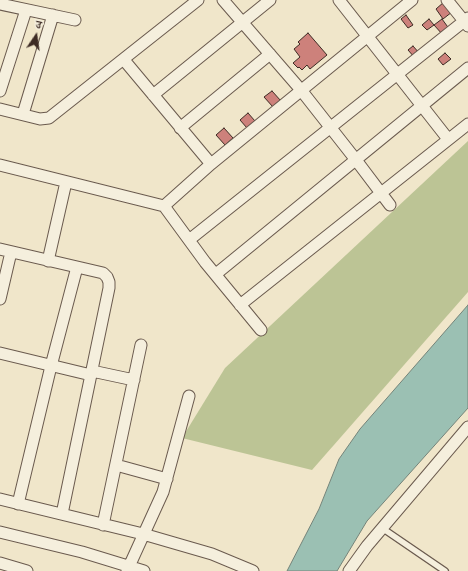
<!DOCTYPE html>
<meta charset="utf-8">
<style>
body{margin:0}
#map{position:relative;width:468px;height:571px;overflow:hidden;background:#f0e6ca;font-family:"Libre Caslon Text","Noto Serif Devanagari",serif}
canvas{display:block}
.north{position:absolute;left:16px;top:16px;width:40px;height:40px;-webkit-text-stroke:3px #f5efdd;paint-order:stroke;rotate:13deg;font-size:11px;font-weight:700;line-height:16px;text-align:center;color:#3d2b24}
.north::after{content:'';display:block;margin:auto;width:14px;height:18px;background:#3d2b24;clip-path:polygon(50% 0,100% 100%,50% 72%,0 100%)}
</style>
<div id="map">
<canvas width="468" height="571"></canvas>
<div class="north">उ</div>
</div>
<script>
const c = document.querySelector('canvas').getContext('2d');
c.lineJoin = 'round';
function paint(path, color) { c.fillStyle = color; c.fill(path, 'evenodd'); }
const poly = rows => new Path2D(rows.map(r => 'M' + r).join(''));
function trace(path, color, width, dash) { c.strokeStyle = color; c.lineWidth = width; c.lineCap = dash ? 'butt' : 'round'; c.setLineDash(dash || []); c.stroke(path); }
const green = poly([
 [468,141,468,292,312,470,182,438,225,368]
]);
const water = poly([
 [468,305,468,408,367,521,337,571,287,571,319,509,339,459,360,429,468,305]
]);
const building = poly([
 [444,2,452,12,443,19,436,9,444,2],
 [406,15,413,25,408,28,401,19,406,15],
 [429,19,434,25,427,30,422,25,429,19],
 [442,19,450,30,443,35,434,25,442,19],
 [308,33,327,55,310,69,307,65,302,70,299,67,298,68,293,63,300,57,294,49,300,44,298,42,308,33],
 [413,46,420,54,415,58,408,50,413,46],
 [445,53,451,59,443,65,438,59,445,53],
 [272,91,281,101,273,107,264,97,272,91],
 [248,113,255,121,247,128,240,120,248,113],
 [224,128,233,138,225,145,216,135,224,128]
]);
const service = poly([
 [382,528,445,571]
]);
const minor = poly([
 [223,0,301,90,356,160,390,205],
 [339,0,448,139],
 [447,0,468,26],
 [0,4,75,20],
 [124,60,211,164],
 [0,91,26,10],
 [153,95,270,0],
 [0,109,40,119,49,118,198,0],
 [23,114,53,15],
 [180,128,270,54],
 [0,165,164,206,205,262,261,330],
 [164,206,211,164,412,0],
 [189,240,468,18],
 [0,249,103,273,107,277,109,282,109,288,62,514],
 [48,261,66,182],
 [216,274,468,68],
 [0,299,11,252],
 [240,305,468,124],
 [0,353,91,375],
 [92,371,134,380],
 [116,465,167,479],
 [0,499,143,534,212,554,253,571],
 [18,504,51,366,77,267],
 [103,525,141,345],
 [0,532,82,552,144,571],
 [0,563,27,571],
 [127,571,163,492,189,396],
 [349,571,367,546,468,427]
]);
paint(green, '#bcc495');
paint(water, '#9bc0b3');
trace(water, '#75847a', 1);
paint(building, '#cd817b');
trace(building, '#3d2b24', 1);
trace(service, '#6a5a4e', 8);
trace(minor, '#6a5a4e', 13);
trace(service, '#f5efdd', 5.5);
trace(minor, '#f5efdd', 11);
</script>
